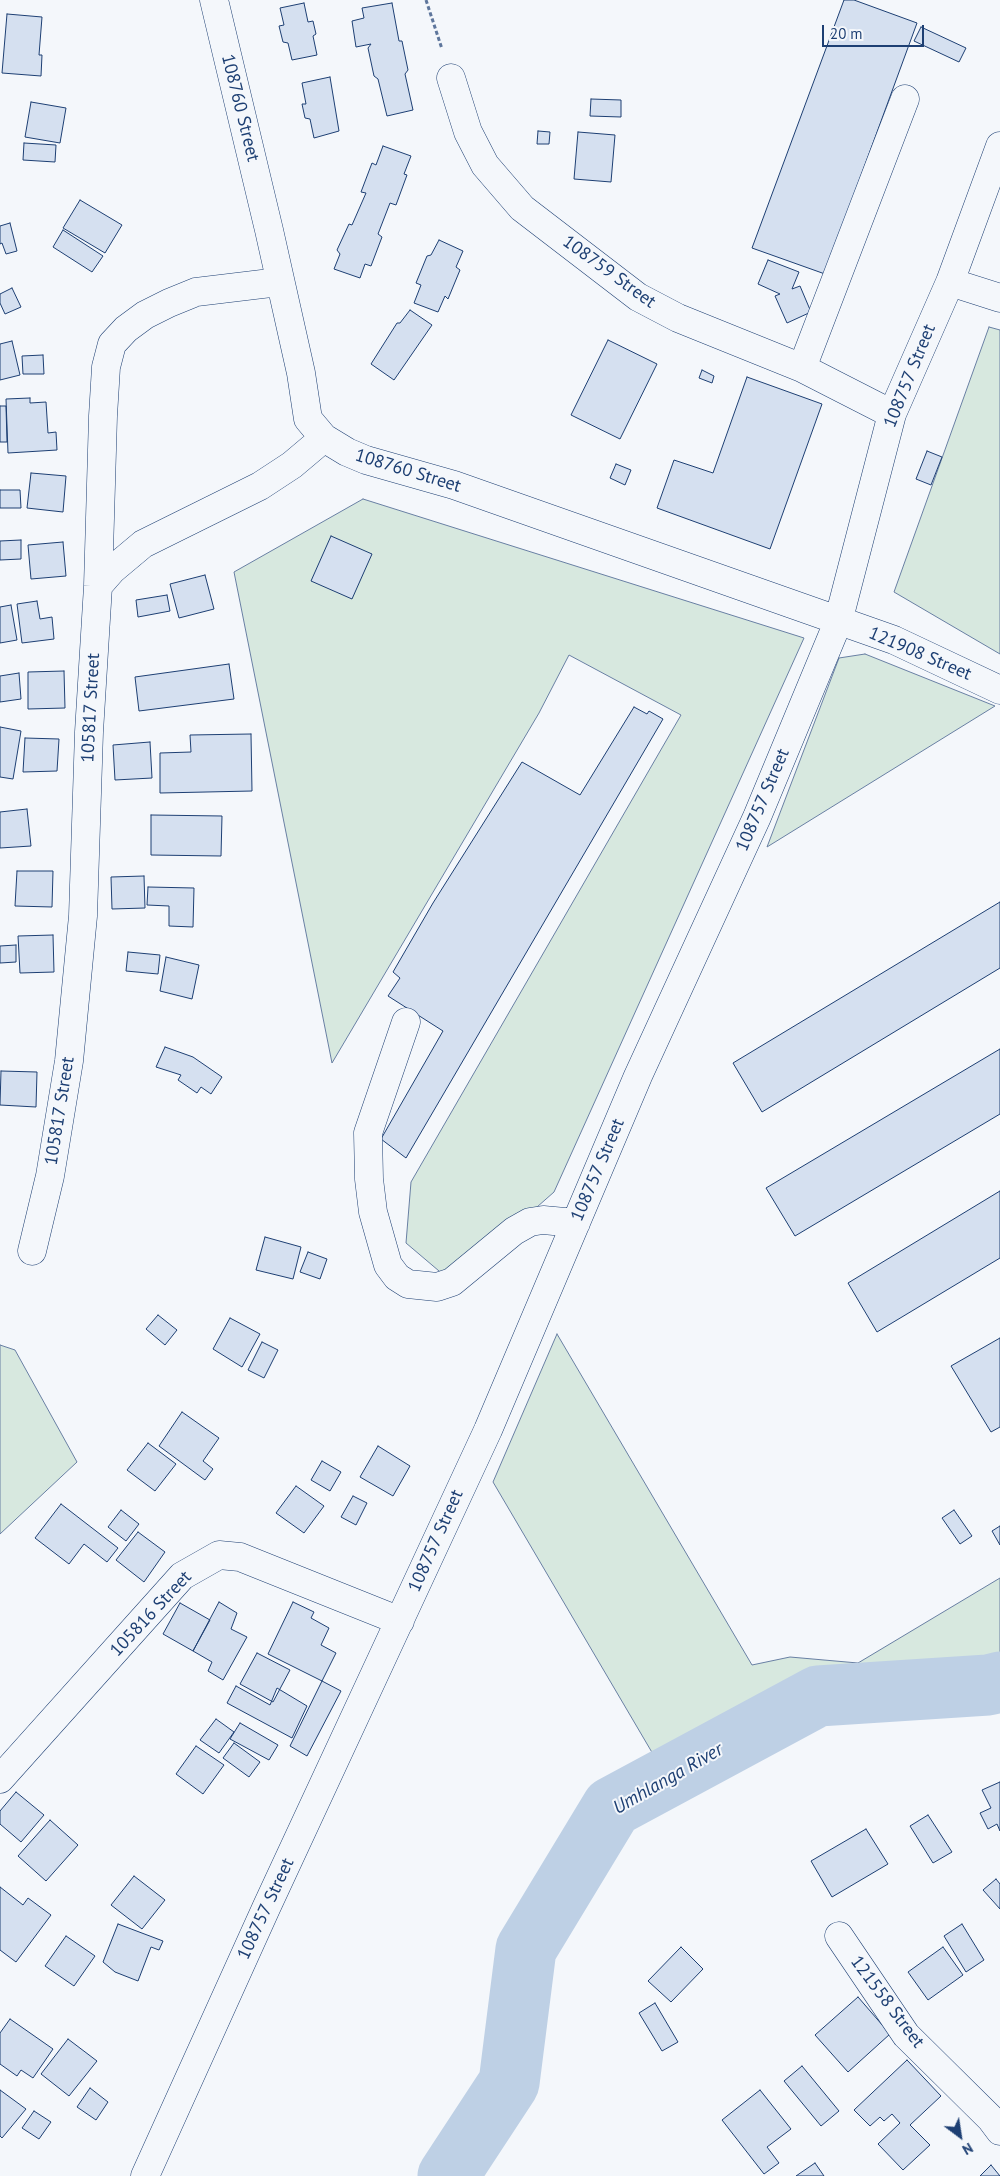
<!DOCTYPE html>
<style>
body{margin:0}
#map{position:relative;width:1000px;height:2176px;overflow:hidden;background:#f4f7fb;font-family:"PT Sans",sans-serif}
canvas{display:block}
.north{position:absolute;left:935px;top:2111px;width:50px;height:50px;-webkit-text-stroke:4px #f4f7fb;paint-order:stroke;rotate:149deg;font-size:14px;font-weight:700;line-height:20px;text-align:center;color:#1d3f73}
.north::after{content:'';display:block;margin:auto;width:18px;height:22px;background:#1d3f73;clip-path:polygon(50% 0,100% 100%,50% 72%,0 100%)}
.scale{position:absolute;left:822px;top:25px;width:102px;height:22px;box-sizing:border-box;border:2px solid #1d3f73;border-top:0;padding-left:6px;font-size:15px;line-height:18px;white-space:nowrap;color:#1d3f73;-webkit-text-stroke:4px #f4f7fb;paint-order:stroke}
</style>
<div id="map">
<canvas width="1000" height="2176"></canvas>
<div class="north">N</div>
<div class="scale">20 m</div>
</div>
<script>
const c = document.querySelector('canvas').getContext('2d');
c.lineJoin = 'round';
function paint(path, color) { c.fillStyle = color; c.fill(path, 'evenodd'); }
const poly = rows => new Path2D(rows.map(r => 'M' + r).join(''));
function trace(path, color, width, dash) { c.strokeStyle = color; c.lineWidth = width; c.lineCap = dash ? 'butt' : 'round'; c.setLineDash(dash || []); c.stroke(path); }
function write(font, color, halo, rows, align = 'center') {
  c.font = font + ' "PT Sans",sans-serif'; c.lineWidth = 4; c.setLineDash([]); c.textBaseline = 'middle'; c.strokeStyle = halo; c.fillStyle = color; for (const [text, x, y, turn = 0] of rows) {
    c.save(); c.translate(x, y); c.rotate((+turn || 0) * Math.PI / 180); c.textAlign = isNaN(turn) ? turn : align; if (halo) c.strokeText(text, 0, 0); c.fillText(text, 0, 0); c.restore();
  }
}
const green = poly([
 [989,327,1000,330,1000,654,894,592,989,327],
 [363,499,804,638,554,1192,452,1282,406,1243,411,1182,681,715,569,655,539,713,332,1063,234,572,363,499],
 [865,654,995,706,767,847,839,658,865,654],
 [557,1334,752,1665,790,1657,858,1663,1000,1578,1000,1668,985,1673,814,1683,660,1766,493,1482,557,1334],
 [0,1345,15,1350,77,1462,0,1534,0,1345]
]);
const river = poly([
 [448,2176,509,2083,526,1949,612,1807,818,1696,988,1685,1000,1682]
]);
const building = poly([
 [844,0,854,0,917,23,825,274,752,248,844,0],
 [304,3,308,22,313,21,316,34,313,36,317,55,292,60,288,43,283,42,279,26,284,25,280,8,304,3],
 [392,3,399,41,402,41,408,70,405,74,413,110,387,116,378,79,374,76,368,48,371,44,356,47,352,21,364,18,362,8,392,3],
 [7,14,42,17,39,55,42,55,41,76,2,73,7,14],
 [921,27,966,48,959,62,914,41,921,27],
 [330,77,339,131,314,138,310,119,305,118,302,104,306,104,302,83,330,77],
 [591,99,621,100,621,117,590,116,591,99],
 [31,102,66,108,60,143,25,137,31,102],
 [538,131,550,132,549,144,537,144,538,131],
 [578,132,615,135,611,182,574,179,578,132],
 [24,143,56,145,55,162,23,160,24,143],
 [383,146,411,156,404,174,407,175,396,205,390,203,378,234,382,237,371,266,365,264,360,278,334,269,340,254,337,250,349,224,352,225,366,193,361,192,372,163,376,165,383,146],
 [80,200,122,225,105,253,63,228,80,200],
 [10,223,17,251,6,254,2,243,0,244,0,226,10,223],
 [63,230,103,256,92,272,53,247,63,230],
 [439,240,463,251,456,267,460,270,448,299,445,296,438,312,414,303,421,285,416,283,427,256,431,255,439,240],
 [768,260,799,272,792,289,800,286,811,312,787,323,775,296,780,294,758,284,768,260],
 [12,288,21,307,5,314,0,303,0,294,12,288],
 [410,310,432,325,394,380,371,364,397,323,400,323,410,310],
 [608,340,657,364,620,439,571,415,608,340],
 [12,341,20,375,0,380,0,344,12,341],
 [43,355,44,374,23,374,22,356,43,355],
 [702,370,714,376,712,383,699,378,702,370],
 [747,377,822,404,770,549,657,508,674,460,713,473,747,377],
 [30,398,30,403,46,402,48,433,56,432,57,450,8,453,6,399,30,398],
 [0,406,6,406,7,442,0,442,0,406],
 [927,451,942,457,931,485,916,479,927,451],
 [616,464,631,470,625,485,610,478,616,464],
 [31,473,66,476,63,512,27,508,31,473],
 [0,490,20,490,21,508,0,508,0,490],
 [331,536,372,554,352,599,311,581,331,536],
 [21,540,21,559,0,560,0,541,21,540],
 [63,542,66,576,31,579,28,545,63,542],
 [205,575,214,609,179,618,170,584,205,575],
 [167,595,170,611,138,617,136,600,167,595],
 [37,601,40,619,52,617,54,639,22,643,17,604,37,601],
 [11,605,17,640,0,643,0,607,11,605],
 [229,664,234,699,139,711,135,677,229,664],
 [64,671,65,708,28,709,28,672,64,671],
 [19,673,21,699,0,702,0,676,19,673],
 [634,707,647,714,649,711,663,719,406,1158,381,1139,443,1031,388,996,400,978,393,972,433,903,522,762,580,795,634,707],
 [0,727,21,731,13,779,0,777,0,727],
 [251,734,252,791,160,793,160,753,191,752,190,735,251,734],
 [25,738,59,739,57,771,23,772,25,738],
 [150,742,152,778,115,780,113,745,150,742],
 [27,809,31,846,0,848,0,812,27,809],
 [151,815,222,816,221,856,151,855,151,815],
 [17,871,53,871,52,907,15,906,17,871],
 [144,876,145,908,112,909,111,877,144,876],
 [148,887,194,888,193,927,169,926,169,906,147,905,148,887],
 [1000,902,1000,968,762,1112,733,1063,1000,902],
 [53,935,54,972,20,973,18,936,53,935],
 [16,945,16,962,0,963,0,946,16,945],
 [128,952,160,955,158,974,126,971,128,952],
 [166,957,199,965,192,999,160,991,166,957],
 [165,1047,193,1057,222,1077,211,1094,201,1087,197,1093,178,1080,181,1075,156,1067,165,1047],
 [1000,1049,1000,1114,795,1236,766,1188,1000,1049],
 [1,1071,37,1072,36,1107,0,1105,1,1071],
 [1000,1191,1000,1258,877,1332,848,1283,1000,1191],
 [265,1237,301,1247,293,1279,256,1270,265,1237],
 [308,1252,327,1259,320,1279,300,1272,308,1252],
 [158,1315,177,1330,165,1345,146,1329,158,1315],
 [230,1318,260,1334,242,1367,213,1349,230,1318],
 [1000,1338,1000,1427,991,1432,951,1366,1000,1338],
 [262,1342,278,1350,264,1378,248,1370,262,1342],
 [182,1412,219,1438,203,1461,213,1469,205,1480,159,1446,182,1412],
 [148,1443,176,1464,155,1491,127,1470,148,1443],
 [378,1446,410,1466,393,1496,360,1477,378,1446],
 [322,1461,341,1472,330,1491,311,1480,322,1461],
 [296,1486,324,1506,304,1533,276,1513,296,1486],
 [353,1496,367,1503,356,1525,341,1517,353,1496],
 [61,1504,118,1548,107,1562,84,1544,69,1564,35,1538,61,1504],
 [121,1510,139,1524,126,1541,108,1527,121,1510],
 [954,1510,972,1536,960,1544,942,1518,954,1510],
 [1000,1526,1000,1545,992,1531,1000,1526],
 [138,1532,165,1552,144,1582,116,1560,138,1532],
 [219,1602,237,1613,231,1629,247,1637,223,1680,208,1671,212,1662,193,1651,219,1602],
 [293,1602,314,1612,311,1618,329,1628,321,1645,336,1653,322,1681,268,1654,293,1602],
 [180,1603,210,1620,193,1651,163,1634,180,1603],
 [257,1653,290,1670,273,1702,240,1684,257,1653],
 [322,1681,341,1691,307,1756,290,1746,322,1681],
 [236,1686,270,1705,277,1688,307,1706,292,1738,227,1703,236,1686],
 [216,1719,234,1732,219,1753,200,1740,216,1719],
 [240,1723,278,1745,269,1760,230,1739,240,1723],
 [234,1743,260,1762,249,1777,223,1758,234,1743],
 [196,1746,224,1765,203,1794,176,1774,196,1746],
 [1000,1782,1000,1831,997,1824,988,1829,980,1813,991,1808,982,1790,1000,1782],
 [16,1792,44,1815,21,1842,0,1824,0,1811,16,1792],
 [928,1815,952,1852,933,1863,910,1826,928,1815],
 [50,1820,78,1845,46,1881,18,1856,50,1820],
 [866,1829,888,1864,832,1897,811,1861,866,1829],
 [134,1876,165,1900,142,1929,111,1905,134,1876],
 [996,1879,1000,1884,1000,1909,983,1890,996,1879],
 [0,1887,23,1905,28,1898,51,1915,16,1962,0,1950,0,1887],
 [118,1924,163,1941,159,1950,151,1947,138,1981,115,1972,103,1962,118,1924],
 [962,1924,984,1960,966,1972,944,1936,962,1924],
 [66,1936,95,1956,74,1986,45,1966,66,1936],
 [681,1947,703,1969,671,2002,648,1981,681,1947],
 [943,1947,963,1975,928,2000,908,1972,943,1947],
 [858,1997,890,2034,848,2072,815,2035,858,1997],
 [655,2003,678,2042,662,2051,639,2013,655,2003],
 [10,2019,53,2049,33,2078,21,2070,17,2076,0,2064,0,2033,10,2019],
 [68,2039,97,2061,69,2096,41,2074,68,2039],
 [907,2060,941,2096,910,2125,930,2145,903,2170,878,2144,900,2123,892,2114,884,2121,880,2117,870,2126,854,2110,907,2060],
 [802,2066,839,2111,821,2126,784,2081,802,2066],
 [90,2088,108,2102,96,2120,77,2107,90,2088],
 [0,2090,26,2109,2,2138,0,2136,0,2090],
 [760,2090,791,2129,767,2147,779,2163,764,2174,722,2120,760,2090],
 [34,2111,51,2122,39,2139,22,2128,34,2111],
 [815,2163,824,2176,796,2176,815,2163],
 [991,2165,1000,2176,980,2176,991,2165]
]);
const path = poly([
 [426,0,442,49]
]);
const minor = poly([
 [214,0,269,230,301,373,308,419,324,438,347,452,366,460,454,485,894,640,1000,690],
 [451,78,468,132,485,165,522,208,638,297,678,318,802,368,892,414],
 [950,282,1000,298],
 [802,368,905,99],
 [98,586,112,570,143,544,260,486,292,465,324,438],
 [406,1022,368,1133,369,1179,373,1212,388,1265,397,1277,408,1284,437,1287,452,1282,514,1231,530,1222,543,1220,576,1223],
 [32,1251,50,1176,69,1061,83,916,89,732,98,586,103,416,106,367,112,344,126,329,145,315,169,303,196,292,279,282],
 [0,1779,182,1576,219,1555,240,1557,400,1621],
 [839,1936,906,2035,991,2119,1000,2131],
 [145,2176,267,1906,488,1430,638,1076,757,817,838,622,892,414,950,282,1000,146]
]);
const streetNames = [
 ["108760 Street",240,108,76],
 ["108759 Street",609,272,36],
 ["108757 Street",910,376,-68],
 ["108760 Street",408,471,17],
 ["121908 Street",920,654,23],
 ["105817 Street",91,708,-87],
 ["108757 Street",763,800,-67],
 ["105817 Street",60,1111,-81],
 ["108757 Street",598,1170,-67],
 ["108757 Street",436,1541,-66],
 ["105816 Street",151,1614,-47],
 ["108757 Street",266,1909,-65],
 ["121558 Street",887,2002,53]
];
const waterNames = [
 ["Umhlanga River",668,1779,-30]
];
paint(green, '#d7e8df');
trace(green, '#687fa3', 1);
trace(river, '#bed0e5', 61);
paint(building, '#d5e0f0');
trace(building, '#1d3f73', 1);
trace(minor, '#1d3f73', 29);
trace(path, '#5e769c', 3, [4, 2.5]);
trace(minor, '#f4f7fb', 28);
write('18px', '#1d3f73', '#f4f7fb', streetNames);
write('italic 19px', '#1d3f73', '#f4f7fb', waterNames);
</script>
